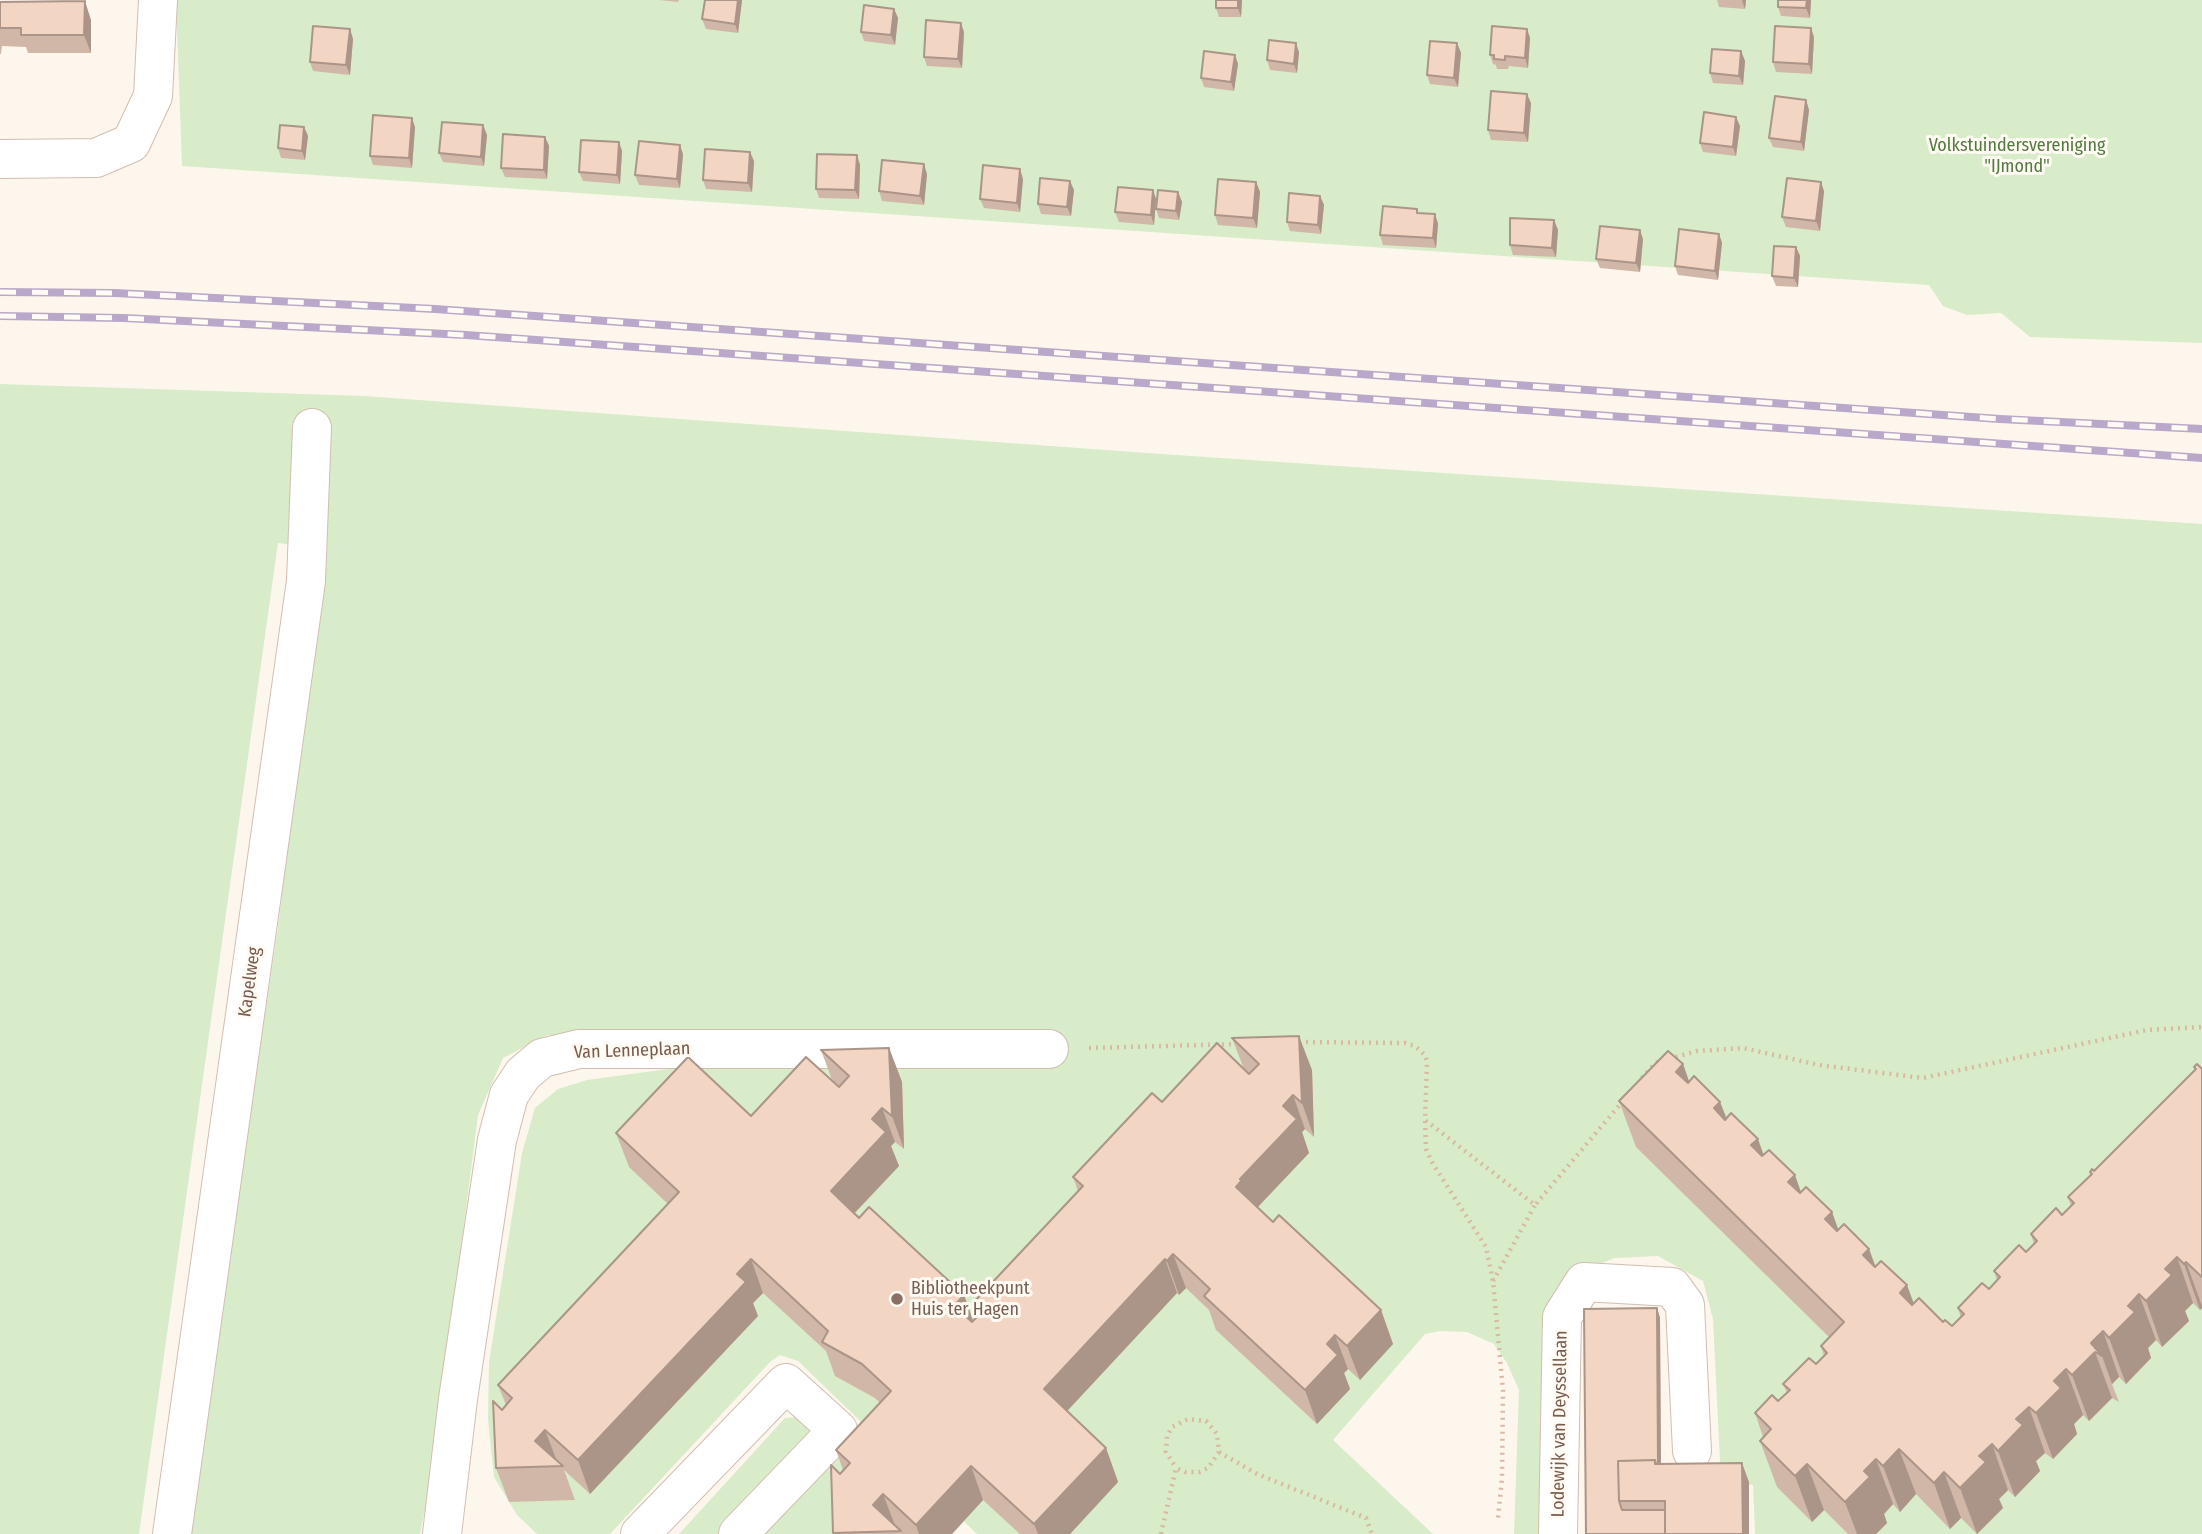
<!DOCTYPE html>
<style>
body{margin:0}
canvas{display:block;background:#fdf6ec}
</style>
<canvas width="2202" height="1534"></canvas>
<script>
const c = document.querySelector('canvas').getContext('2d');
c.lineJoin = 'round';
function paint(path, color) { c.fillStyle = color; c.fill(path, 'evenodd'); }
const poly = rows => new Path2D(rows.map(r => 'M' + r).join(''));
function trace(path, color, width, dash) { c.strokeStyle = color; c.lineWidth = width; c.lineCap = dash ? 'butt' : 'round'; c.setLineDash(dash || []); c.stroke(path); }
function write(font, color, halo, rows, align = 'center') {
  c.font = font + ' "Fira Sans Condensed",sans-serif'; c.lineWidth = 6; c.setLineDash([]); c.textBaseline = 'middle'; c.strokeStyle = halo; c.fillStyle = color; for (const [text, x, y, turn = 0] of rows) {
    c.save(); c.translate(x, y); c.rotate((+turn || 0) * Math.PI / 180); c.textAlign = isNaN(turn) ? turn : align; if (halo) c.strokeText(text, 0, 0); c.fillText(text, 0, 0); c.restore();
  }
}
const green = poly([
 [176,0,2202,0,2202,343,2030,337,2001,313,1967,315,1943,306,1929,285,182,166],
 [0,384,364,396,1161,454,2202,524,2202,1534,1755,1534,1753,1485,1721,1482,1713,1319,1703,1281,1658,1256,1615,1258,1570,1275,1547,1534,1514,1534,1519,1390,1507,1363,1494,1344,1467,1332,1440,1331,1425,1334,1333,1440,1433,1534,977,1534,798,1361,780,1355,770,1362,610,1534,537,1534,517,1515,494,1477,488,1420,489,1362,522,1153,535,1108,558,1089,587,1080,683,1067,745,1037,547,1035,503,1058,478,1115,432,1474,420,1534,188,1534,278,927,324,549,278,543,139,1534,0,1534],
 [797,1417,920,1534,679,1534,785,1418]
]);
const path = poly([
 [1299,1042,1405,1043,1415,1046,1425,1055,1427,1062,1425,1120,1535,1205,1623,1101],
 [1089,1048,1238,1044],
 [1669,1059,1697,1051,1743,1048,1819,1065,1923,1078,2147,1030,2202,1027],
 [1642,1078,1655,1063,1661,1061],
 [1425,1121,1426,1149,1433,1164,1486,1247,1493,1281,1503,1391,1502,1478,1498,1518],
 [1493,1281,1535,1205],
 [1219,1452,1257,1474,1366,1518,1372,1534],
 [1161,1534,1176,1468,1185,1472,1199,1472,1208,1468,1219,1452,1217,1434,1206,1421,1188,1419,1172,1427,1167,1436,1166,1452,1176,1468]
]);
const street = poly([
 [0,159,96,158,131,143,153,96,158,0],
 [172,1534,306,581,312,428],
 [442,1534,458,1399,497,1140,509,1095,523,1074,542,1058,579,1049,1049,1049],
 [640,1534,786,1383,838,1430,738,1534],
 [1558,1534,1562,1317,1584,1282,1672,1287,1685,1305,1692,1451]
]);
const rail = poly([
 [0,292,115,293,435,309,2000,419,2202,429],
 [0,316,124,318,466,335,2202,458]
]);
const wall = poly([
 [659,0,679,0,678,2],
 [705,0,742,0,738,33,706,29,702,19],
 [1216,0,1242,0,1241,17,1219,17,1216,8],
 [1717,0,1746,0,1745,9,1719,7],
 [1811,0,1810,18,1781,16,1778,7],
 [0,2,91,20,91,53,28,53,26,47,2,46,1,54,0,54],
 [894,9,898,18,895,45,864,41,861,32],
 [350,29,353,39,350,75,313,71,310,62],
 [1527,29,1530,38,1528,68,1509,66,1508,69,1497,69,1496,65,1493,64,1490,55],
 [964,32,962,68,927,66,924,57],
 [1814,37,1812,74,1776,72,1773,62],
 [1457,43,1461,53,1458,87,1430,84,1427,75],
 [1741,51,1745,61,1743,85,1713,83,1710,73],
 [1299,52,1297,73,1270,70,1267,60],
 [1235,55,1238,64,1234,91,1204,87,1201,78],
 [1806,100,1809,110,1804,151,1773,147,1769,138],
 [1531,103,1528,142,1491,140,1488,130],
 [483,125,487,135,484,166,443,162,439,153],
 [1740,126,1736,156,1703,152,1700,143],
 [304,127,308,136,305,160,281,158,278,148],
 [415,127,412,168,373,165,370,156],
 [545,137,549,146,547,179,505,177,501,168],
 [619,142,622,151,620,184,583,181,579,172],
 [683,154,680,188,639,185,635,175],
 [857,155,860,165,859,199,819,198,816,189],
 [754,161,752,192,706,189,703,180],
 [927,174,924,205,882,201,879,191],
 [1023,179,1020,212,984,208,980,199],
 [1256,182,1260,192,1257,228,1218,225,1215,215],
 [1074,190,1071,216,1041,214,1038,204],
 [1153,190,1156,199,1154,225,1119,222,1115,212],
 [1824,191,1820,231,1786,227,1782,217],
 [1178,192,1182,202,1179,220,1159,218,1156,209],
 [1320,196,1324,205,1321,234,1290,231,1287,222],
 [1418,213,1435,214,1438,224,1436,248,1383,245,1380,235],
 [1554,220,1558,230,1556,257,1513,255,1510,245],
 [1719,234,1722,243,1718,280,1678,275,1675,266],
 [1643,239,1640,272,1600,268,1596,259],
 [1796,247,1800,256,1798,287,1776,286,1772,276],
 [1232,1038,1312,1070,1314,1137,1305,1129,1302,1132,1309,1153,1257,1208,1273,1222,1381,1310,1393,1344,1360,1380,1348,1369,1344,1373,1350,1389,1317,1424,1216,1330,1209,1310,1186,1288,1179,1295,1177,1293,1067,1411,1106,1448,1118,1482,1070,1534,1020,1534,983,1500,952,1534,834,1534,840,1474,843,1470,836,1450,880,1403,875,1398,835,1376,826,1351,763,1293,753,1303,758,1316,590,1494,564,1470,575,1500,509,1502,496,1468,502,1410,506,1405,498,1385,668,1204,629,1167,616,1133,751,1116,832,1080,821,1050,889,1048,902,1082,904,1149,895,1142,891,1146,899,1166,855,1213,964,1295,973,1321,978,1316,973,1303,1078,1191,1073,1177,1162,1102,1244,1069],
 [1683,1064,1689,1082,1720,1102,1727,1118,1801,1192,1832,1212,1838,1230,1869,1249,1875,1266,1914,1303,1943,1322,1952,1326,1961,1318,1958,1308,1989,1289,1997,1280,1994,1271,2026,1252,2034,1244,2031,1234,2062,1215,2071,1206,2068,1197,2091,1175,2090,1172,2094,1171,2195,1070,2194,1067,2202,1069,2202,1308,2200,1310,2193,1303,2185,1311,2189,1321,2162,1347,2156,1340,2148,1348,2151,1358,2126,1384,2119,1377,2112,1384,2119,1402,2112,1398,2089,1421,2083,1415,2074,1424,2077,1434,2053,1459,2045,1453,2036,1461,2040,1471,2015,1497,2008,1490,1999,1499,2003,1508,1977,1534,1961,1518,1950,1529,1916,1494,1900,1512,1893,1504,1884,1514,1887,1523,1876,1534,1848,1534,1824,1510,1812,1522,1777,1487,1760,1441,1763,1437,1755,1413,1778,1401,1787,1393,1783,1384,1816,1364,1824,1356,1821,1346,1829,1337,1636,1147,1619,1101],
 [1657,1308,1660,1318,1661,1464,1749,1482,1749,1534,1586,1534]
]);
const shadedWall = poly([
 [738,0,742,0,738,33,735,24],
 [1238,0,1242,0,1241,17,1238,8],
 [1742,0,1746,0,1745,9],
 [1807,0,1811,0,1810,18,1806,8],
 [85,1,91,20,91,53,84,35],
 [894,9,898,18,895,45,891,35],
 [961,23,964,32,962,68,958,59],
 [1811,28,1814,37,1812,74,1809,64],
 [350,29,353,39,350,75,346,65],
 [1527,29,1530,38,1528,68,1525,58],
 [1296,43,1299,52,1297,73,1294,64],
 [1457,43,1461,53,1458,87,1454,78],
 [1741,51,1745,61,1743,85,1739,76],
 [1235,55,1238,64,1234,91,1231,82],
 [1527,94,1531,103,1528,142,1524,133],
 [1806,100,1809,110,1804,151,1801,142],
 [1736,117,1740,126,1736,156,1733,147],
 [412,118,415,127,412,168,409,158],
 [483,125,487,135,484,166,481,157],
 [304,127,308,136,305,160,302,151],
 [545,137,549,146,547,179,544,170],
 [619,142,622,151,620,184,617,175],
 [680,145,683,154,680,188,677,179],
 [750,152,754,161,752,192,748,183],
 [857,155,860,165,859,199,855,190],
 [924,164,927,174,924,205,920,196],
 [1020,169,1023,179,1020,212,1017,203],
 [1070,181,1074,190,1071,216,1067,207],
 [1256,182,1260,192,1257,228,1253,218],
 [1821,182,1824,191,1820,231,1816,221],
 [1153,190,1156,199,1154,225,1151,215],
 [1178,192,1182,202,1179,220,1176,211],
 [1320,196,1324,205,1321,234,1318,225],
 [1435,214,1438,224,1436,248,1433,238],
 [1554,220,1558,230,1556,257,1552,248],
 [1640,230,1643,239,1640,272,1636,263],
 [1719,234,1722,243,1718,280,1715,271],
 [1796,247,1800,256,1798,287,1794,278],
 [1299,1036,1312,1070,1314,1137,1302,1103],
 [889,1048,902,1082,904,1149,892,1116],
 [1683,1064,1699,1110,1676,1072],
 [1293,1095,1305,1129,1302,1132,1309,1153,1253,1212,1236,1187,1283,1106],
 [1720,1102,1737,1148,1714,1108],
 [882,1108,895,1142,891,1146,899,1166,843,1225,831,1191,872,1119],
 [1758,1139,1774,1184,1751,1145],
 [1795,1175,1811,1221,1788,1182],
 [1832,1212,1848,1257,1825,1219],
 [1869,1249,1886,1295,1863,1255],
 [1173,1254,1186,1288,1179,1295,1167,1261],
 [2177,1257,2193,1303,2185,1311,2189,1321,2162,1347,2146,1301,2165,1269],
 [751,1259,763,1293,753,1303,758,1316,590,1494,578,1460],
 [1165,1259,1177,1293,1056,1423,1044,1389],
 [2186,1262,2202,1306,2202,1308,2200,1310,2184,1264],
 [1907,1285,1924,1331,1900,1293],
 [2139,1294,2156,1340,2148,1348,2151,1358,2126,1384,2109,1338,2128,1306],
 [964,1295,976,1329,954,1306],
 [1657,1308,1660,1318,1661,1482,1655,1464],
 [1381,1310,1393,1344,1360,1380,1347,1346],
 [2103,1331,2119,1377,2112,1384,2102,1356,2095,1352,2112,1398,2089,1421,2072,1375,2091,1343],
 [1335,1335,1348,1369,1344,1373,1350,1389,1317,1424,1305,1390,1327,1344],
 [2066,1369,2083,1415,2074,1424,2077,1434,2053,1459,2036,1413,2054,1381],
 [2029,1407,2045,1453,2036,1461,2040,1471,2015,1497,1998,1451,2016,1419],
 [545,1430,558,1464,535,1441],
 [1992,1444,2008,1490,1999,1499,2003,1508,1977,1534,1960,1488,1979,1456],
 [1106,1448,1118,1482,1070,1534,1038,1534,1034,1524],
 [1899,1449,1916,1494,1900,1512,1883,1466],
 [1876,1459,1893,1504,1884,1514,1887,1523,1876,1534,1857,1534,1845,1502,1864,1471],
 [1742,1463,1749,1482,1749,1534,1743,1534],
 [1807,1464,1824,1510,1812,1522,1795,1476],
 [971,1466,983,1500,952,1534,919,1534,916,1525],
 [1944,1472,1961,1518,1950,1529,1934,1483],
 [883,1494,896,1528,873,1505]
]);
const building = poly([
 [705,0,738,0,735,24,702,19,705,0],
 [1216,0,1238,0,1238,8,1216,8,1216,0],
 [1778,0,1807,0,1806,8,1778,7,1778,0],
 [85,1,84,35,21,35,21,28,0,28,0,2,85,1],
 [864,5,894,9,891,35,861,32,864,5],
 [926,20,961,23,958,59,924,57,926,20],
 [313,26,350,29,346,65,310,62,313,26],
 [1492,26,1527,29,1525,58,1505,56,1505,60,1494,59,1494,55,1490,55,1492,26],
 [1775,26,1811,28,1809,64,1773,62,1775,26],
 [1269,40,1296,43,1294,64,1267,60,1269,40],
 [1430,41,1457,43,1454,78,1427,75,1430,41],
 [1712,49,1741,51,1739,76,1710,73,1712,49],
 [1204,51,1235,55,1231,82,1201,78,1204,51],
 [1491,91,1527,94,1524,133,1488,130,1491,91],
 [1775,96,1806,100,1801,142,1769,138,1775,96],
 [1704,112,1736,117,1733,147,1700,143,1704,112],
 [373,115,412,118,409,158,370,156,373,115],
 [442,122,483,125,481,157,439,153,442,122],
 [280,125,304,127,302,151,278,148,280,125],
 [503,134,545,137,544,170,501,168,503,134],
 [581,140,619,142,617,175,579,172,581,140],
 [639,141,680,145,677,179,635,175,639,141],
 [705,149,750,152,748,183,703,180,705,149],
 [817,154,857,155,855,190,816,189,817,154],
 [882,160,924,164,920,196,879,191,882,160],
 [983,165,1020,169,1017,203,980,199,983,165],
 [1040,178,1070,181,1067,207,1038,204,1040,178],
 [1787,178,1821,182,1816,221,1782,217,1787,178],
 [1218,179,1256,182,1253,218,1215,215,1218,179],
 [1118,187,1153,190,1151,215,1115,212,1118,187],
 [1158,190,1178,192,1176,211,1156,209,1158,190],
 [1289,193,1320,196,1318,225,1287,222,1289,193],
 [1383,206,1417,209,1417,213,1435,214,1433,238,1380,235,1383,206],
 [1510,218,1554,220,1552,248,1510,245,1510,218],
 [1600,226,1640,230,1636,263,1596,259,1600,226],
 [1679,229,1719,234,1715,271,1675,266,1679,229],
 [1774,246,1796,247,1794,278,1772,276,1774,246],
 [1299,1036,1302,1103,1293,1095,1283,1106,1297,1119,1240,1179,1242,1180,1236,1187,1273,1222,1279,1215,1381,1310,1347,1346,1335,1335,1327,1344,1338,1355,1305,1390,1204,1296,1210,1289,1173,1254,1167,1261,1165,1259,1044,1389,1106,1448,1034,1524,971,1466,916,1525,883,1494,873,1505,901,1531,833,1533,831,1465,840,1474,850,1463,836,1450,891,1391,862,1364,822,1342,828,1331,751,1259,737,1274,746,1282,578,1460,545,1430,535,1441,563,1466,496,1468,493,1401,502,1410,512,1398,498,1385,679,1192,616,1133,688,1057,751,1116,806,1057,839,1087,849,1076,821,1050,889,1048,892,1116,882,1108,872,1119,886,1132,831,1191,859,1218,869,1207,964,1295,954,1306,972,1322,982,1312,973,1303,1083,1186,1073,1177,1152,1093,1162,1102,1217,1043,1249,1074,1259,1064,1232,1038,1299,1036],
 [1668,1051,1683,1064,1676,1072,1688,1083,1694,1076,1720,1102,1714,1108,1725,1120,1731,1113,1758,1139,1751,1145,1762,1156,1769,1150,1795,1175,1788,1182,1800,1193,1806,1187,1832,1212,1825,1219,1837,1231,1844,1224,1869,1249,1863,1255,1875,1267,1881,1261,1907,1285,1900,1293,1912,1305,1919,1298,1943,1322,1945,1320,1952,1326,1964,1314,1958,1308,1982,1283,1989,1289,2000,1277,1994,1271,2019,1245,2026,1252,2037,1241,2031,1234,2056,1208,2062,1215,2074,1203,2068,1197,2092,1174,2090,1172,2092,1169,2094,1171,2196,1069,2194,1067,2197,1064,2202,1069,2202,1277,2186,1262,2184,1264,2177,1257,2165,1269,2172,1275,2146,1301,2139,1294,2128,1306,2135,1312,2109,1338,2103,1331,2091,1343,2102,1356,2095,1352,2072,1375,2066,1369,2054,1381,2061,1388,2036,1413,2029,1407,2016,1419,2023,1425,1998,1451,1992,1444,1979,1456,1986,1462,1960,1488,1944,1472,1934,1483,1899,1449,1883,1466,1876,1459,1864,1471,1870,1477,1845,1502,1807,1464,1795,1476,1760,1441,1771,1429,1755,1413,1772,1395,1778,1401,1790,1390,1783,1384,1809,1358,1816,1364,1827,1353,1821,1346,1844,1322,1619,1101,1668,1051],
 [1657,1308,1658,1464,1656,1464,1655,1460,1618,1461,1619,1501,1622,1510,1665,1510,1665,1534,1586,1534,1584,1309,1657,1308],
 [1655,1460,1655,1464,1742,1463,1743,1534,1665,1534,1665,1501,1619,1501,1618,1461,1655,1460]
]);
const markers = [
 [897,1299,7,"#8d6e63"]
];
const parkNames = [
 ["Volkstuindersvereniging",2017,146],
 ["\"IJmond\"",2017,167]
];
const streetNames = [
 ["Kapelweg",250,982,-82],
 ["Van Lenneplaan",632,1051,-2],
 ["Lodewijk van Deyssellaan",1560,1424,-89]
];
const educationNames = [
 ["Bibliotheekpunt",911,1289],
 ["Huis ter Hagen",911,1310]
];
paint(green, '#d8ecc9');
trace(street, '#d1beb0', 40);
trace(path, '#d9b8a5', 4.5, [2, 5]);
trace(street, '#fff', 38);
trace(rail, '#b9a8c9', 8);
trace(rail, '#fffaf3', 5, [16]);
paint(wall, '#d1b7a8');
paint(shadedWall, '#aa9588');
paint(building, '#f3d5c3');
trace(building, '#aa9588', 2);
for (const [x, y, r, color] of markers) { const dot = new Path2D(); dot.arc(x, y, r, 0, 2 * Math.PI); c.fillStyle = color; c.fill(dot); trace(dot, '#fffaf3', 2.5); }
write('18px', '#537a41', '#fffaf3', parkNames);
write('18px', '#7a5c4d', '#fffaf3', streetNames);
write('18px', '#785e54', '#fffaf3', educationNames, 'left');
</script>
